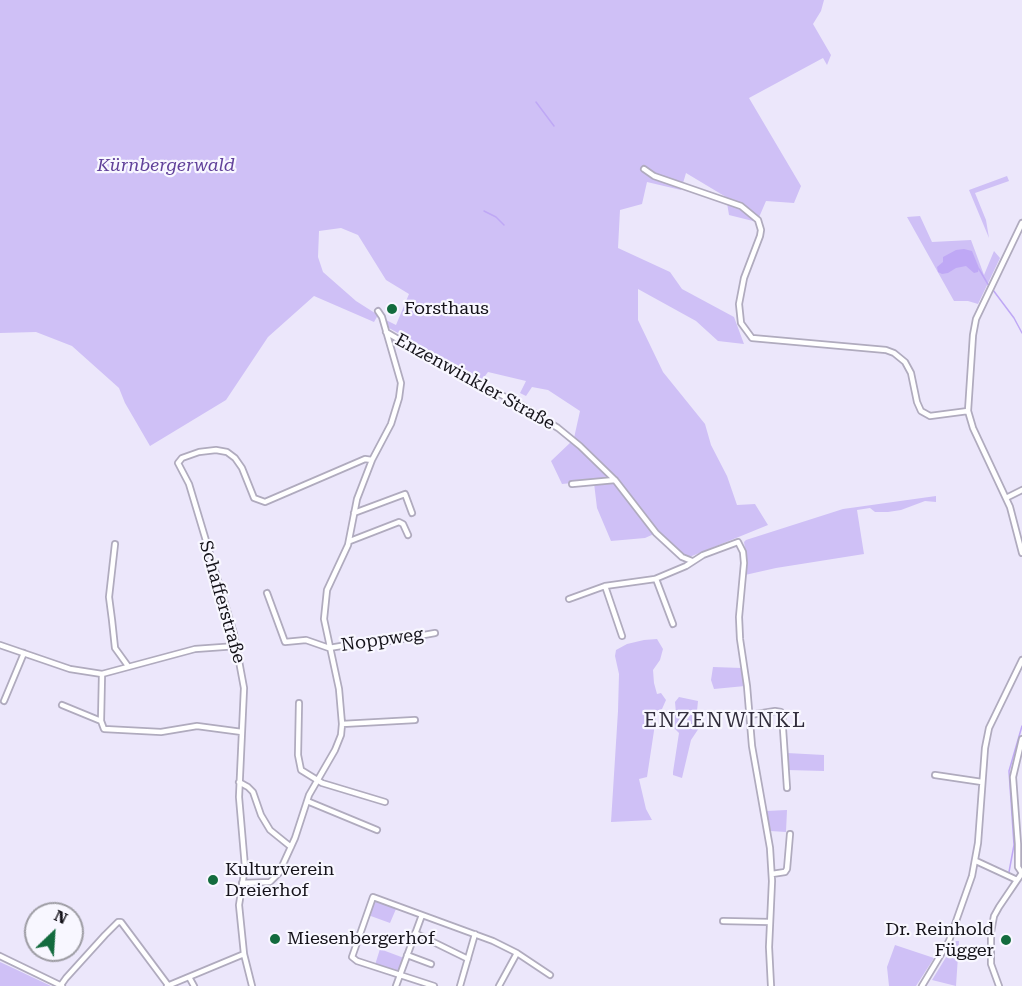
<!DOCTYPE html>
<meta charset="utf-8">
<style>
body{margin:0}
#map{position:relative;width:1022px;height:986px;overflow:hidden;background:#ece7fb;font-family:"Roboto Serif",serif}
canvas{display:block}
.north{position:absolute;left:24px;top:902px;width:60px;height:60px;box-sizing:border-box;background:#f8f7ff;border:2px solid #9d9ca3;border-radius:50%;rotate:25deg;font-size:16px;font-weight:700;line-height:24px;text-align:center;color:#15131a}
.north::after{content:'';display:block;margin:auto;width:21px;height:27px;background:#136b3e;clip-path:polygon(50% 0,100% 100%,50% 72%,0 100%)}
</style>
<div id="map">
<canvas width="1022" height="986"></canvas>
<div class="north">N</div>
</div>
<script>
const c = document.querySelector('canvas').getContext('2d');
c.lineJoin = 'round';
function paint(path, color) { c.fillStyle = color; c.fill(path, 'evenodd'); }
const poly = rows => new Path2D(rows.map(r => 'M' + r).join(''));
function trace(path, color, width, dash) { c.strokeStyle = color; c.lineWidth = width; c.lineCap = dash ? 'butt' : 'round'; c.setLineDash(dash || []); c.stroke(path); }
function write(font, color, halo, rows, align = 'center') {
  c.font = font + ' "Roboto Serif",serif'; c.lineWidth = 4.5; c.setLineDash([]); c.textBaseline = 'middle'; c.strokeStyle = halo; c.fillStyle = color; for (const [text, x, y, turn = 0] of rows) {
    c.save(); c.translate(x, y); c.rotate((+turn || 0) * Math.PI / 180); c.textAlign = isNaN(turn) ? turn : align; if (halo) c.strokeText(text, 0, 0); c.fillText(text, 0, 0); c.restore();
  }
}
const green = poly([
 [0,0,824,0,821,11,813,24,831,55,827,65,823,58,749,98,801,186,794,203,766,201,757,222,729,215,726,197,686,173,681,190,647,182,642,204,620,210,618,248,670,272,682,289,734,317,744,344,718,341,696,321,638,289,638,320,663,372,705,424,711,445,727,476,737,505,755,504,768,525,687,558,657,530,618,479,574,438,580,411,548,390,532,387,526,396,520,393,526,381,488,372,482,380,389,328,386,320,396,325,409,294,386,280,358,235,341,228,319,231,318,257,323,272,356,301,378,315,374,322,314,296,268,337,226,400,150,446,125,403,119,388,72,346,36,332,0,333],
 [1007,176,1009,181,975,193,986,220,989,238,969,190],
 [920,216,932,242,971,240,984,275,994,251,1000,258,978,304,968,301,954,301,907,217],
 [572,441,611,479,562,484,551,461],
 [615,482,654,534,645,538,611,541,597,508,594,483],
 [936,496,936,502,925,501,901,510,888,512,875,512,870,508,857,510,864,554,776,568,745,575,746,556,744,542,746,540,843,509],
 [657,639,663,649,660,660,653,670,654,683,657,694,661,693,666,700,662,709,657,711,647,777,639,779,646,809,652,820,611,822,618,711,619,674,615,656,616,650,627,644,644,640],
 [713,667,742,668,745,686,714,689,711,680],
 [679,697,698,701,697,711,701,725,691,740,682,778,673,775,673,772,679,733,671,725,676,713,675,702],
 [787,753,824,755,824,771,787,770],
 [787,810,786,832,770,831,766,811],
 [376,901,396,909,390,923,368,915,372,903],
 [956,941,959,941,956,986,932,980],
 [895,945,934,958,916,986,889,986,887,967],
 [380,949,404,958,398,971,375,965],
 [0,962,13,968,51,986,0,986]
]);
const water = poly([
 [964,249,972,251,979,268,978,272,974,273,966,266,956,268,948,273,942,274,938,272,937,267,943,262,943,257,956,250]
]);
const stream = poly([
 [536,102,554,126],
 [484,211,496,217,504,225],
 [979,269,989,286],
 [993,290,1014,318,1022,333],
 [1009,872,1014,845,1009,771,1022,726]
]);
const minor = poly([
 [644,169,654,176,741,206,758,220,761,230,760,236,744,278,739,304,741,323,752,338,886,350,894,353,905,362,911,373,917,402,921,411,930,416,968,411],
 [1022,223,976,319,973,335,968,411,973,428,1010,507,1022,553],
 [386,332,439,363,521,405,558,428,580,446,615,480,656,533,682,557,692,561],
 [572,484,615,480],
 [1006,498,1022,490],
 [354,513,405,494,412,513],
 [350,541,399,522,403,524,408,535],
 [115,544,109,597,112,620,115,648,128,666],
 [656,579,673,624],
 [267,593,285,642,306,640,329,648,365,642,391,641,435,633],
 [569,599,605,586],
 [622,636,605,586,655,579,686,566,703,555,738,542,743,552,744,563,739,617,740,639,747,686,752,746,770,848,772,881,769,947,771,986],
 [0,645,70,669,102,674,195,649,237,646],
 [102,674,101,721,104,729,161,732,197,726,242,732],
 [4,701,24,653],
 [299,703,298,755,301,770,322,783,385,802],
 [62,705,101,721],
 [750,715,775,711,781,712,782,714,787,788],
 [342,724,415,720],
 [935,775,982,782],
 [239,782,248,787,253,792,261,815,270,830,291,847],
 [307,801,377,830],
 [976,861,1017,880],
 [1022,873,1018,867,1018,844,1013,777,1022,739],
 [772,874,785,872,787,869,790,834],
 [242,883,270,882,279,873,295,838,309,795,335,750,341,735,342,724,339,689,324,619,327,590,348,545,357,499,372,460,391,424,399,398,401,383,382,317,378,311],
 [723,921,770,922],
 [415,933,468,959],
 [407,955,431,964],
 [0,956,62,986],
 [189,977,194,986],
 [61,985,66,978,105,935,118,922,121,922,168,985],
 [167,986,244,954],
 [252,986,244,954,239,905,245,867,239,797,244,688,234,634,189,484,178,463,182,458,199,452,216,450,227,452,235,458,242,468,254,498,265,502,365,459,372,460],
 [396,986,422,915],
 [434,986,357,961,352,957,373,897,493,941,517,953,550,975],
 [460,986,475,934],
 [499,986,517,953],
 [922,986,949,941,972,876,978,843,985,748,989,728,1022,660],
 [999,986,991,964,991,932,994,916,999,907,1022,873]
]);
const markers = [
 [392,309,6,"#136b3e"],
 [213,880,6,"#136b3e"],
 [275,939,6,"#136b3e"],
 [1006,940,6,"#136b3e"]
];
const parkNames = [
 ["Kürnbergerwald",166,166]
];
const poiNames = [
 ["Forsthaus",404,309],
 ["Kulturverein",225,870],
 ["Dreierhof",225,891],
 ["Dr. Reinhold",994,930,"right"],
 ["Függer",994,951,"right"],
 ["Miesenbergerhof",287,939]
];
const streetNames = [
 ["Enzenwinkler Straße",475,382,29],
 ["Schafferstraße",222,602,74],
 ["Noppweg",382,640,-8]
];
const quarterNames = [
 ["ENZENWINKL",725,721]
];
paint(green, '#cfc0f6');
paint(water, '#bfa8f5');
trace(stream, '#bfa8f5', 1.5);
trace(minor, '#b0abbe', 8);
trace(minor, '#fff', 4.5);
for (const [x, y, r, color] of markers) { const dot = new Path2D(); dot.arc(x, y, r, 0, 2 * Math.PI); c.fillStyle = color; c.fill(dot); trace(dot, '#f8f7ff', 2); }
write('italic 18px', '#61419a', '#f8f7ff', parkNames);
write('18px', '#15131a', '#f8f7ff', poiNames, 'left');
write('18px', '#15131a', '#f8f7ff', streetNames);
c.letterSpacing = '1.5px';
write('21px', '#322e3d', '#f8f7ff', quarterNames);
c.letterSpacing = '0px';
</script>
